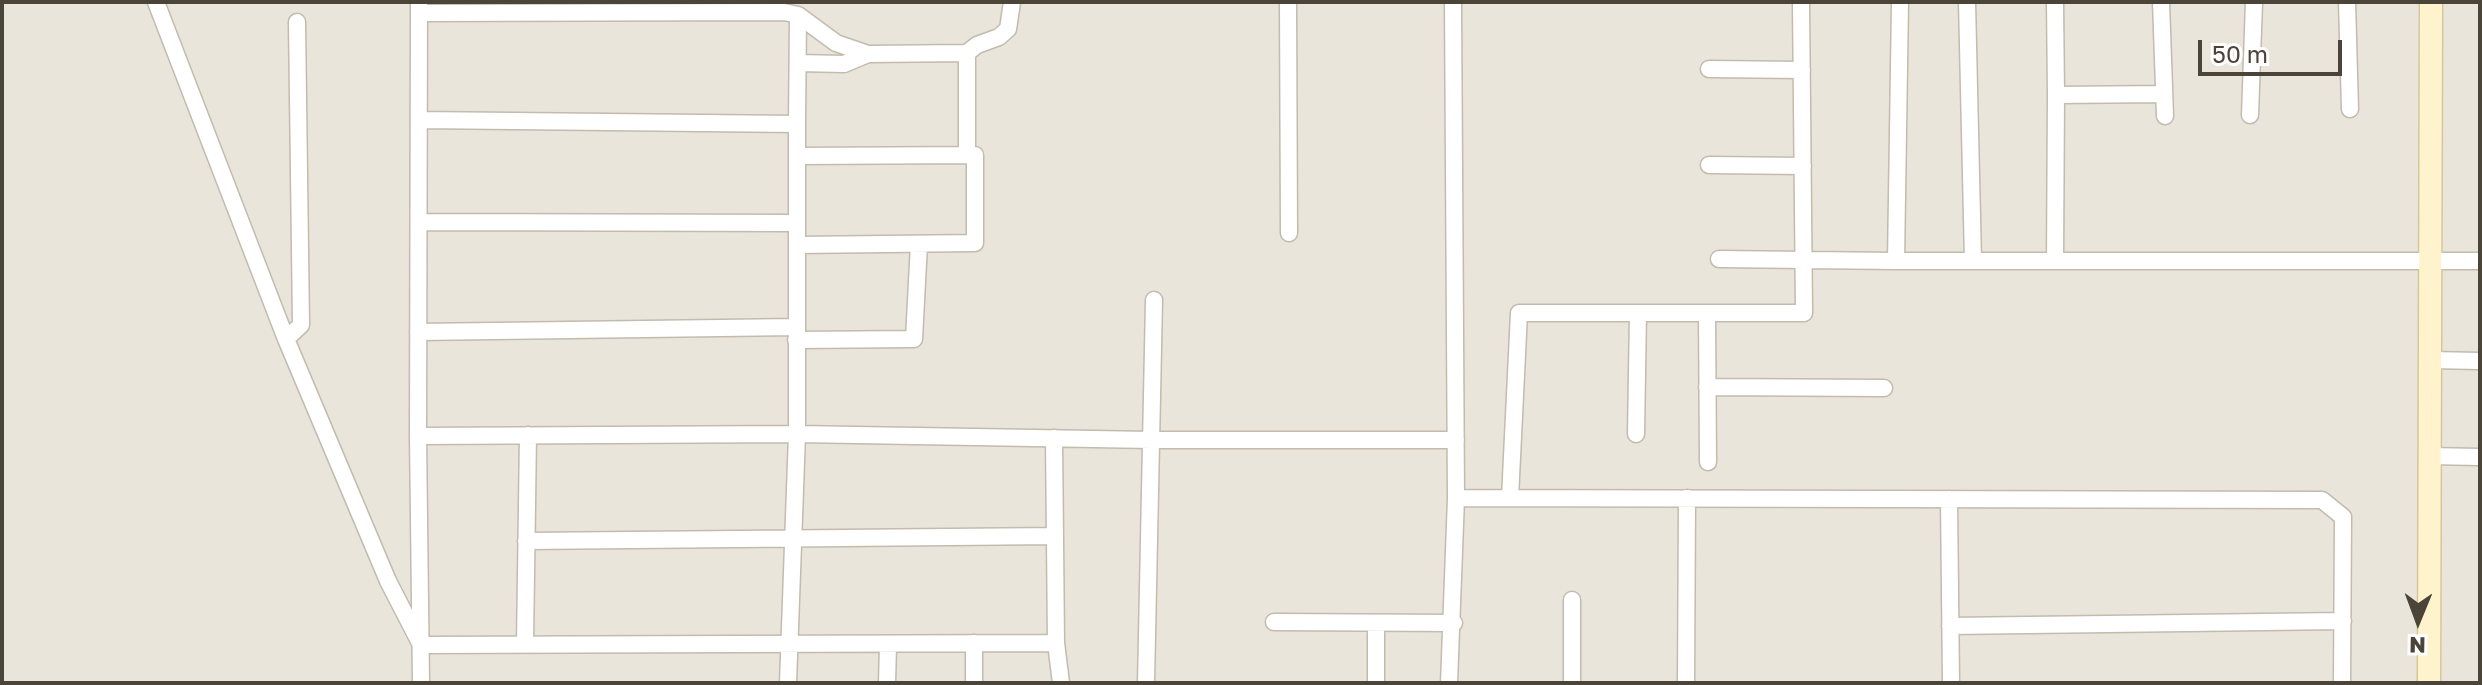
<!DOCTYPE html>
<style>
body{margin:0}
#map{position:relative;width:2482px;height:685px;overflow:hidden;background:#f6f3ec;font-family:"Golos Text",sans-serif}
canvas{display:block}
.frame{position:absolute;inset:0;border:4px solid #4b4439;pointer-events:none}
.north{position:absolute;left:2378px;top:581px;width:80px;height:80px;-webkit-text-stroke:6px #fff;paint-order:stroke;rotate:181deg;font-size:22px;font-weight:700;line-height:32px;text-align:center;color:#4b4439}
.north::after{content:'';display:block;margin:auto;width:28px;height:36px;background:#4b4439;clip-path:polygon(50% 0,100% 100%,50% 72%,0 100%)}
.scale{position:absolute;left:2198px;top:40px;width:144px;height:36px;box-sizing:border-box;border:4px solid #4b4439;border-top:0;padding-left:10px;font-size:24px;line-height:28px;white-space:nowrap;color:#4b4439;-webkit-text-stroke:6px #fff;paint-order:stroke}
</style>
<div id="map">
<canvas width="2482" height="685"></canvas>
<div class="frame"></div>
<div class="north">N</div>
<div class="scale">50 m</div>
</div>
<script>
const c = document.querySelector('canvas').getContext('2d');
c.lineJoin = 'round';
function paint(path, color) { c.fillStyle = color; c.fill(path, 'evenodd'); }
const poly = rows => new Path2D(rows.map(r => 'M' + r).join(''));
function trace(path, color, width, dash) { c.strokeStyle = color; c.lineWidth = width; c.lineCap = dash ? 'butt' : 'round'; c.setLineDash(dash || []); c.stroke(path); }
const residential = poly([
 [2,2,2480,2,2480,683,2,683]
]);
const street = poly([
 [156,2,286,339,388,581,421,645,1056,643],
 [419,2,418,436,421,683],
 [1288,2,1289,233],
 [1453,2,1456,498],
 [1967,2,1973,261],
 [2055,2,2056,95],
 [2161,2,2165,116],
 [2347,2,2350,109],
 [419,13,784,12,798,15,836,43,868,54,967,53,977,45,999,37,1008,29,1012,2],
 [967,53,967,155],
 [798,63,844,64,868,54],
 [1709,69,1802,70],
 [2250,115,2254,2],
 [419,120,797,124,797,434,788,683],
 [797,124,798,15],
 [1709,165,1803,166],
 [419,222,797,223],
 [797,245,975,243,975,155,798,156],
 [1719,259,1896,261,1900,2],
 [1896,261,2480,261],
 [2055,261,2056,95,2164,94],
 [1707,313,1708,462],
 [418,332,796,327],
 [286,339,301,325,297,22],
 [796,340,914,339,919,244],
 [2430,360,2480,361],
 [1707,387,1884,388],
 [1636,434,1638,313],
 [418,436,797,434,1152,440,1456,440],
 [1054,438,1056,643,1061,683],
 [2429,456,2480,457],
 [1510,498,1519,313,1804,313,1801,2],
 [1949,499,1951,683],
 [526,541,1055,536],
 [1274,622,1454,623],
 [1950,626,2343,621],
 [974,643,974,683],
 [525,644,528,435],
 [887,683,888,645],
 [1146,683,1154,300],
 [1376,683,1376,624],
 [1449,683,1456,498,2322,500,2343,517,2342,683],
 [1572,683,1572,600],
 [1686,683,1687,498]
]);
const secondary = poly([
 [2429,683,2431,2]
]);
paint(residential, '#eae5da');
trace(street, '#c2bbae', 19);
trace(secondary, '#d6c79b', 25);
trace(street, '#fff', 16);
trace(secondary, '#fff3cd', 22);
</script>
